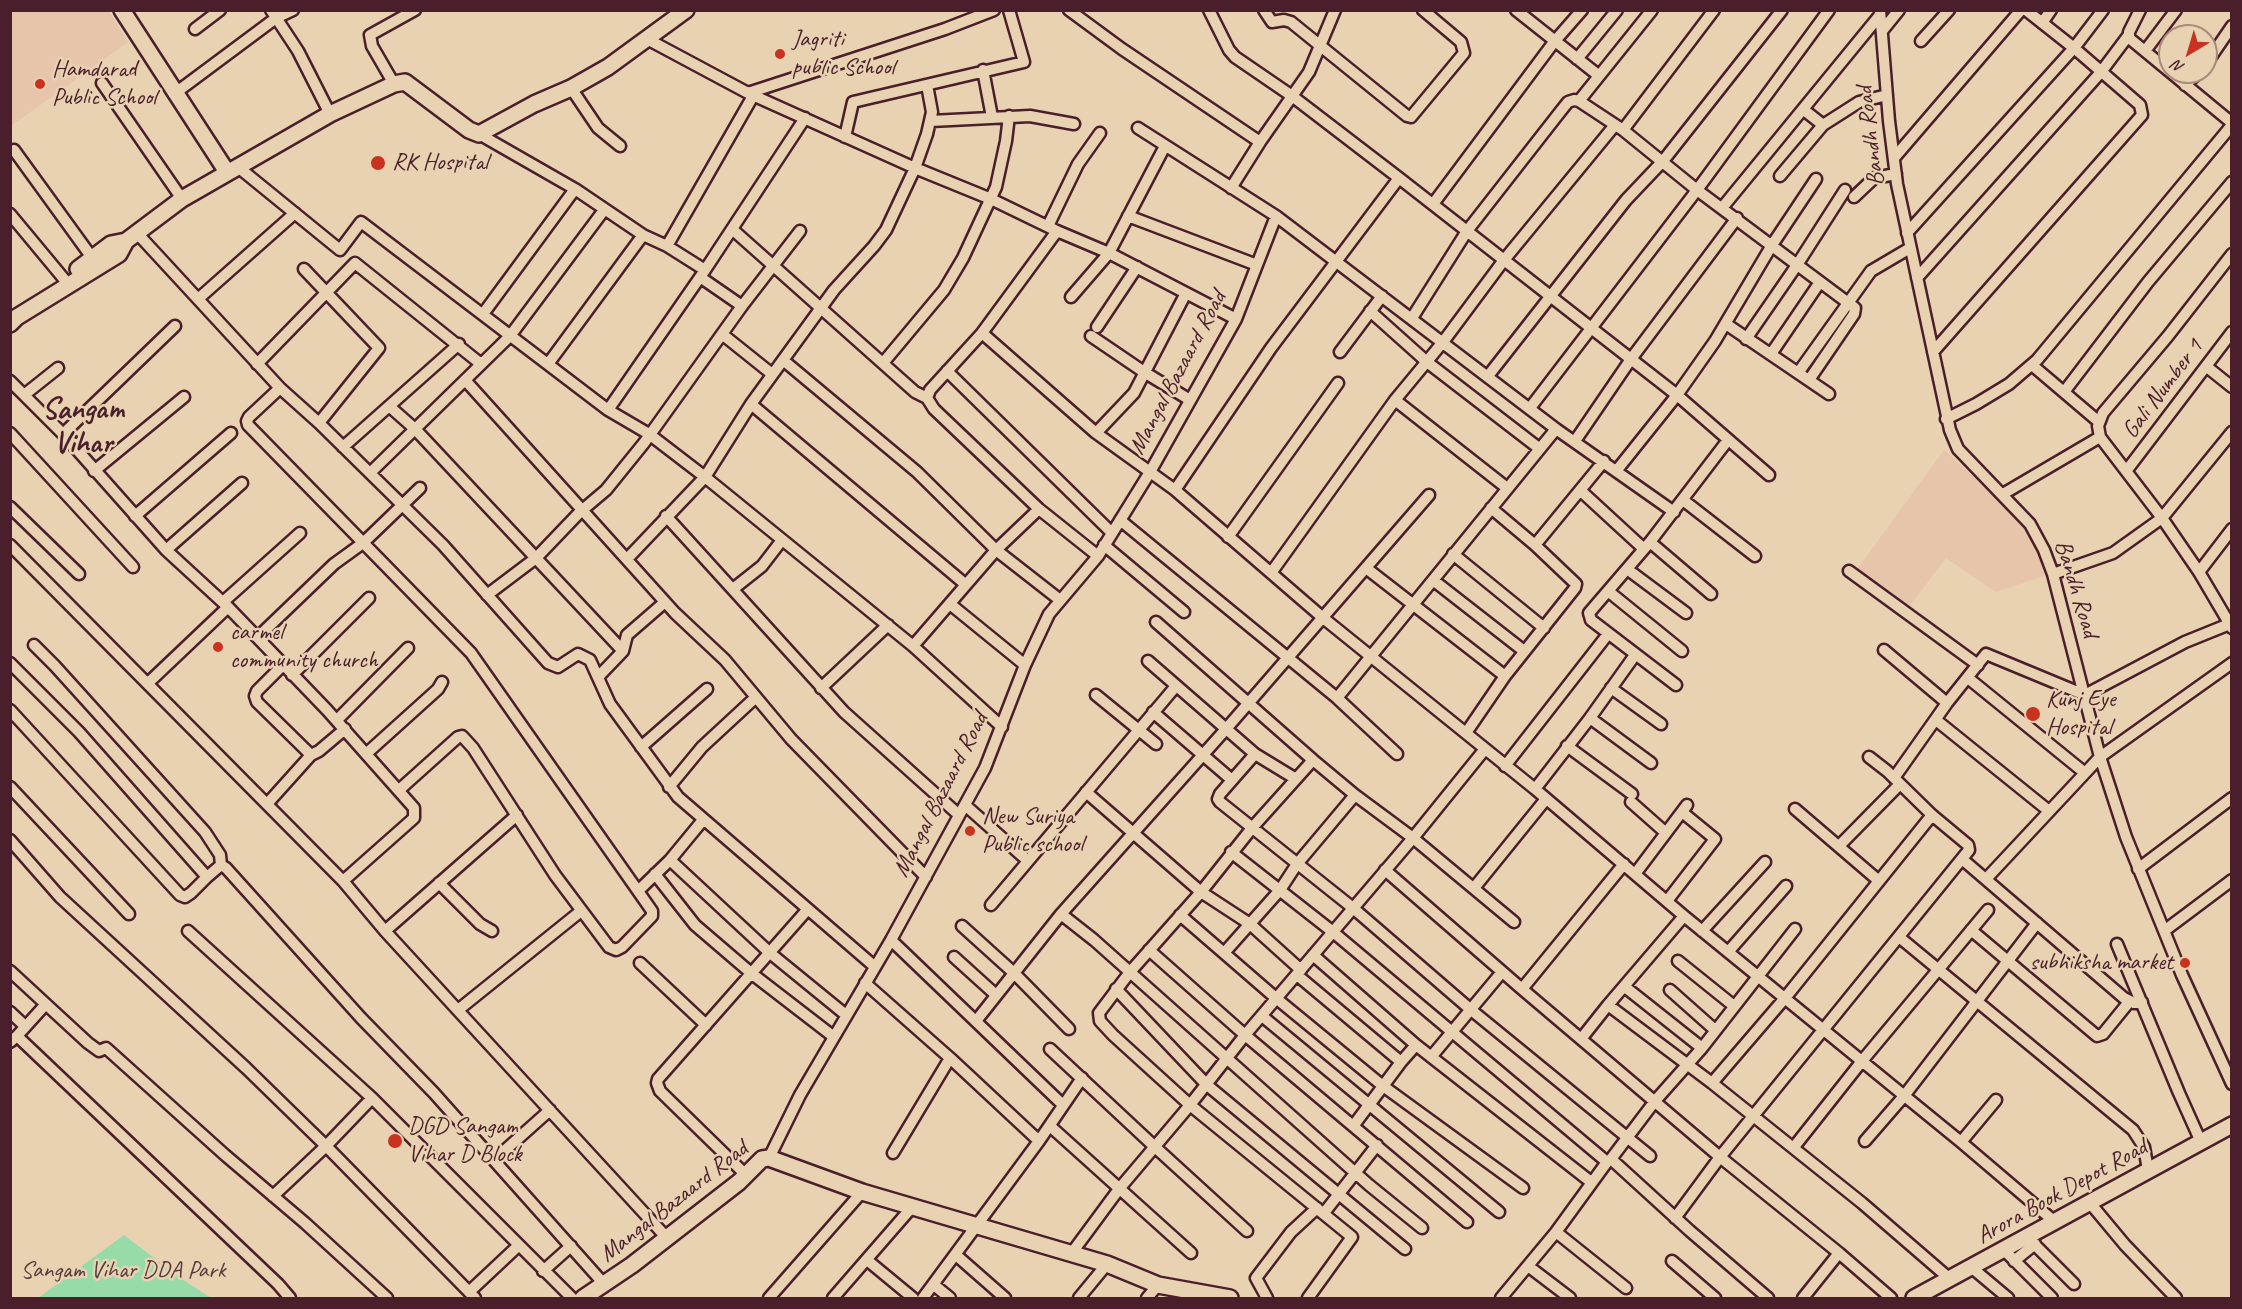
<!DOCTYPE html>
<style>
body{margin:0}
#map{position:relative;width:2242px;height:1309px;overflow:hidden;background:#e8d2b1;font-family:Caveat,sans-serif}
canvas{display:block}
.frame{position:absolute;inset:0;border:12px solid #4a1f2b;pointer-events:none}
.north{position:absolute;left:2158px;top:24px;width:60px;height:60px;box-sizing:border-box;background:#e8d2b1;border:2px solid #a98a7b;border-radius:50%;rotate:218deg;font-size:16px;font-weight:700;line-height:24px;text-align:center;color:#4a1f2b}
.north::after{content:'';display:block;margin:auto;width:21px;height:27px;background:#c8321e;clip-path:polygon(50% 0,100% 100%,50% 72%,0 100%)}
</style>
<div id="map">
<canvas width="2242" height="1309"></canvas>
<div class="frame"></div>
<div class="north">N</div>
</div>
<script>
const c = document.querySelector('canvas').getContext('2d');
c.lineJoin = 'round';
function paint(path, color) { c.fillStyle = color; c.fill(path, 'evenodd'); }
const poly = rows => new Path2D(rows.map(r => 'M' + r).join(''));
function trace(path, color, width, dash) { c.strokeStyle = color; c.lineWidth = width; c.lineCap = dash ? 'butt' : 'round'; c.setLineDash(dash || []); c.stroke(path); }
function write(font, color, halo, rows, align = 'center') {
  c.font = font + ' Caveat,sans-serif'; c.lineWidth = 5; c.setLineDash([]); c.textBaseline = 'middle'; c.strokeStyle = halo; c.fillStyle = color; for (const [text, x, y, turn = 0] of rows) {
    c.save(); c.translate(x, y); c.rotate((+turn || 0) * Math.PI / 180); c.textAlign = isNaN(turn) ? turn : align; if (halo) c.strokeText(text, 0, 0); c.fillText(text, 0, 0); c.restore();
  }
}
const built = poly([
 [11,10,109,11,128,42,11,126],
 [1944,450,2000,500,2038,546,2044,576,1996,592,1946,558,1908,608,1856,571]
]);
const green = poly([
 [124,1235,179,1277,211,1298,38,1298]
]);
const street = poly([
 [271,10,298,51,330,114],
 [1069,10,1122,49,1260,142],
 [1209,10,1229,50,1235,57,1292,96,1399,178,1677,395,1769,475],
 [1264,10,1272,22,1284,20,1291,22,1407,116,1411,117,1464,53,1461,42,1423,10],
 [1516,10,1598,75],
 [1880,10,1889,121,1897,184,1950,430,1958,449,2030,524,2044,550,2053,574,2100,757,2126,837,2182,975,2232,1084],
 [2140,10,2129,32,2129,38,2232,123],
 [2042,23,2051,10],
 [195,29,220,10],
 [1882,31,1899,10],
 [647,39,748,93,915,168,991,199,1057,231,1109,253,1236,319],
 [1921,41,1949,10],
 [2145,51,2176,10],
 [1577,59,1617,10],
 [2206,64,2232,26],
 [983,70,992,117],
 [102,83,182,199],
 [394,84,372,46,370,35,415,10],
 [2185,85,2199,72],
 [571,88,598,128,620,146],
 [748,93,945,29,994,10],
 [174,94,276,18,293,10],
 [1579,101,1652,10],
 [1804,110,1823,125],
 [931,121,1030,116,1074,124],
 [1138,128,1276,216,1556,429,1674,512],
 [1623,130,1714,10],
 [479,134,575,189,643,235,667,246,705,270],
 [845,137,853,102,1024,62,1009,10],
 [14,150,93,259],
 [1894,158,2021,10],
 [238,167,340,250,361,222,608,410,649,434,705,477,913,646,1002,727],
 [1780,176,1823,125,1859,102,1887,95],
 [1231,188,1260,142,1309,72,1335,10],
 [1854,197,1874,178,1896,174],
 [1433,204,1554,42,1582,10],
 [1722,208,1880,15],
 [10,214,64,279],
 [1128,216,1257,265],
 [1048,226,1078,164,1100,133],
 [732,229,915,392,927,398],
 [1057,231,982,333,930,390,927,398,934,409,1039,509,1098,556],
 [136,232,280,388,319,423,443,545,548,663,558,667,578,654,590,660,610,704,678,797,874,966],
 [1907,233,2074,48,2103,10],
 [667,246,753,96],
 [2232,254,2168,336,2103,413,2098,426,2100,437,2162,518,2199,572,2232,628],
 [304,269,379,348,319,423],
 [700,277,742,306],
 [1917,278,2101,72,2128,36],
 [1071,297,1109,253,1165,146],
 [198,299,295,213],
 [1370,311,1427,362,1540,449],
 [483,314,575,189],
 [1412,318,1467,231,1560,112,1568,102,1574,100,1579,101,1623,130,1697,190,1855,308,1854,314,1809,380],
 [1726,324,1829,394],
 [1097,327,1137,267],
 [982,333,1096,433,1175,490,1322,617,1535,789,1684,916,1961,1142,2055,1222],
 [722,334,772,374],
 [1091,336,1144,372,1190,400],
 [1746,339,1797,265,1845,190],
 [1340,352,1382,296],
 [1933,352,2142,115,2140,105,2074,48,2026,10],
 [1771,354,1820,282],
 [783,360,917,472,996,550,1060,600],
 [883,363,944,290,963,258,996,187,1006,141,1009,116],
 [257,364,355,263,481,364],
 [548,364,643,235],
 [2032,365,2099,422],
 [2207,367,2232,387],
 [947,371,1112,533],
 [1798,373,1871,271,1910,248],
 [1488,376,1626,200,1663,161,1782,10],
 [465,380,675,613,725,660,791,739,926,877],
 [10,381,63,434,166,550,228,607,327,710,414,808,414,818,343,881],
 [280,388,249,417,247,421,248,425,471,653,652,911,652,916,622,947,616,950,609,947,555,875,473,748,462,736,458,737,399,790],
 [2064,392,2148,282,2232,182],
 [24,395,58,368],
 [1395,400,1507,488],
 [751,404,965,584],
 [389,406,415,429,623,651,599,676],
 [1530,408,1697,190,1829,10],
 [608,410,705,270,805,118],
 [1946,419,1976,404,2009,384,2037,360,2232,125],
 [10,433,133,567],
 [1096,433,1134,393,1186,293],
 [63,434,175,326],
 [1575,441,1631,359,1737,218],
 [343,447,459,344],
 [1617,470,1677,395,1715,341,1772,245,1816,179],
 [2127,470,2232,332],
 [94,471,184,397],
 [370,473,510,336,604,210],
 [1175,490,1271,348,1399,178],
 [1581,491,1644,549],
 [2003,494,2100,437],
 [1683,500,1755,556],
 [10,507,79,574],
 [135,516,231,433],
 [666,516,844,712,959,815],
 [1120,520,1337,698,1397,754],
 [1228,537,1338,383],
 [1650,542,1711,594],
 [10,545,343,881,385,931,667,1238],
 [1104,545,1184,612],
 [1535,545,1604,461],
 [166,550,242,483],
 [1453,554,1544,628],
 [627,559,705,477,751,404,834,290,874,246,886,230,915,168,927,134,932,112,927,85],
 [1366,568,1505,676],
 [1627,569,1686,613],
 [1849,571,1978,665],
 [2199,572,2232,529],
 [1271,573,1395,400,1443,342,1504,260,1615,125],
 [2053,574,2113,553,2162,518,2232,432],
 [1433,580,1524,651],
 [733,589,762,566,782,540],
 [1608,591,1682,651],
 [487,595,536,558,580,512,606,490,644,443,742,306,800,231],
 [223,602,300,533],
 [950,604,1025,665],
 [1156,622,1313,760,1355,795,1413,838,1514,922],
 [258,637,334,564,363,543,420,488],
 [34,645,55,666,205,832,220,855,221,865],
 [913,646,996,550,1039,509],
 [1884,650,1947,703],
 [623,651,627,635,665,602],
 [1148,661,1255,754,1296,779],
 [10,663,79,732,207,877,221,865,226,868,361,1018,434,1093,604,1284],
 [283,665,257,691,255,696,257,702,311,755,319,751,345,729],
 [292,675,369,598],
 [1968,678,2085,773],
 [148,683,228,607],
 [1676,685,1591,620,1589,613,1650,542,1728,440],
 [821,688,888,625],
 [1611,688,1661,724],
 [1096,695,1156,744],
 [1337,698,1556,429],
 [10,710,180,895,185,897,191,893,207,877],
 [1153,712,1232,780],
 [1590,718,1651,763],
 [337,720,408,648],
 [1936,720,2049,811],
 [1466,733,1505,676,1575,588,1576,584,1535,545,1491,508],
 [1567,746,1632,794],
 [641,747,707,689],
 [367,753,438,689,442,682],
 [1255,754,1220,794,1218,799,1220,802,1353,908,1470,1009,1650,1156],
 [1505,766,1608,634],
 [1894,778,1947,703,1986,654,2085,695,2185,642,2232,623],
 [10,787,129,914],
 [669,787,702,747,756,697],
 [1535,789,1590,718,1635,655],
 [1086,792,1201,892,1250,924,1301,970],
 [1631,802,1666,833],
 [267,804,311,755],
 [965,805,1028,861],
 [1795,809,1879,881],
 [10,840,60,897,246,1068,326,1146,475,1298],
 [1839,846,1900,784],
 [1231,852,1333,932,1607,1162,1611,1159,1690,1231,1768,1298],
 [1962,859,2124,998,2134,1003,2142,1002],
 [670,860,703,820],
 [2138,869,2232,798],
 [1385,870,1522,989,1720,1157,1839,1253,1891,1298],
 [655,874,695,925,751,973,834,1037],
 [1635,874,1687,805],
 [1986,879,2100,757,2232,663],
 [439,883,480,924,492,931],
 [1474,888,1546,799],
 [638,891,670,860,770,953,846,1015],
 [1667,901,1715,839,1682,812],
 [991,905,1176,686],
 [1061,914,1094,940,1369,1185,1422,1228],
 [1180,915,1277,999,1383,1086,1523,1188],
 [962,926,1014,973,1069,1029],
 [1971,930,2097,1036,2103,1034,2129,1002],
 [188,931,372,1098,572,1298],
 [385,931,517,815],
 [1702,931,1765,862],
 [2164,931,2232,880],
 [1899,937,2133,1130,2144,1147,2148,1170],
 [891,940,1063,1105],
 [2117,944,2179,1093,2201,1142],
 [1149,950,1245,1035,1467,1222],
 [1728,952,1786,886],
 [1224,953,1280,890,1297,864,1355,795],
 [1313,955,1416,1045,1591,1182],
 [954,957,996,995],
 [1678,961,1734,1006],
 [640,963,706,1025],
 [10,971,88,1043,99,1051,106,1048,225,1155,305,1223,387,1298],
 [1297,975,1401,1062],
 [865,983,950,1058,1039,1141],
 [1625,987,1702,1048],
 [1116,989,1207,1085,1405,1249],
 [1522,989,1624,864],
 [1670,990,1715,1030],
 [1608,1005,1712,1083,1785,998,1932,815],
 [458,1010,581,911],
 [10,1012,25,1026],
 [1262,1016,1499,1212],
 [976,1021,1061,914,1226,729,1429,495],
 [17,1036,46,1004],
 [1581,1039,1608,1005,1684,916],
 [10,1042,17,1036,278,1284,290,1298],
 [1050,1049,1155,1147,1247,1231],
 [1431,1057,1502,972],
 [1712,1083,1862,1203,1950,1279],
 [1354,1125,1401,1062,1416,1045],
 [1050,1126,1191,1253],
 [1865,1141,1904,1096,2037,923],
 [1961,1142,1996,1100],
 [1794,1147,1862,1061,1988,910],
 [893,1153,950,1058],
 [769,1158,800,1095,891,940,985,768,1025,665,1049,614,1098,556,1150,472,1236,319,1276,216],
 [1611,1159,1655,1101,1702,1048,1795,929],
 [494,1160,550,1110],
 [746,1175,660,1091,657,1083,658,1079,808,909],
 [273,1196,326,1146,372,1098],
 [2090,1203,2125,1245,2176,1298],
 [1324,1213,1377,1145],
 [1675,1218,1720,1157,1969,850,1968,845,1932,815,1887,771,1869,757],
 [1556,1232,1626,1288],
 [2027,1237,2074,1284],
 [2004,1250,2052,1298],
 [1071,1254,1119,1189,1190,1105,1245,1035,1413,838,1485,749],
 [956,1255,1005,1298],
 [867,1260,913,1298],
 [1672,1261,1715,1298],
 [2014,1261,2035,1244],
 [1528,1266,1570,1298],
 [1971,1267,2008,1298],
 [543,1271,571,1246],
 [934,1285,950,1298],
 [469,1292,518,1246],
 [769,1298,862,1192],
 [833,1298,913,1206],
 [923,1298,1039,1141,1082,1078],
 [1079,1298,1107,1264],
 [1147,1298,1158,1285],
 [1267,1298,1256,1278,1291,1232,1317,1208],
 [1308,1298,1352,1237,1190,1105,1113,1035,1100,1021,1099,1013,1130,972,1201,892,1252,828,1313,760],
 [1501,1298,1556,1232,1607,1162],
 [1803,1298,1839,1253]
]);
const secondary = poly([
 [122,10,227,172],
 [78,269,111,244,126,241],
 [10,324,17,317,119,254,126,241,182,199,330,114,394,84,405,82,469,130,479,134,534,104,571,88,608,67,686,10],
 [583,1298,632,1265,739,1182,762,1159,769,1158,862,1192,1107,1264,1158,1285,1230,1298],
 [1914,1298,2232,1125]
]);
const markers = [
 [780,54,6,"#c8321e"],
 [40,84,6,"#c8321e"],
 [378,163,8,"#c8321e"],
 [218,647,6,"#c8321e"],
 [2033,714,8,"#c8321e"],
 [970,831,6,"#c8321e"],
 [2185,963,6,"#c8321e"],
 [395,1141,8,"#c8321e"]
];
const poiNames = [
 ["Jagriti",792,40],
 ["public School",792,68],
 ["Hamdarad",52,70],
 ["Public School",52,98],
 ["RK Hospital",392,163],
 ["carmel",230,633],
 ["community church",230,661],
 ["Kunj Eye",2046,700],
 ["Hospital",2046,728],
 ["New Suriya",982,817],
 ["Public school",982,845],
 ["subhiksha market",2173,963,"right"],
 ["DGD Sangam",408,1127],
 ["Vihar D Block",408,1155]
];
const streetNames = [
 ["Bandh Road",1871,136,-97],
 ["Mangal Bazaard Road",1178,373,-62],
 ["Gali Number 1",2163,389,-53],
 ["Bandh Road",2076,589,73],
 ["Mangal Bazaard Road",941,795,-63],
 ["Arora Book Depot Road",2062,1192,-29],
 ["Mangal Bazaard Road",674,1202,-38]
];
const parkNames = [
 ["Sangam Vihar DDA Park",123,1271]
];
const districtNames = [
 ["Sangam",83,410],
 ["Vihar",83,444]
];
paint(built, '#e6c5aa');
paint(green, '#97dba8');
trace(street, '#4a1f2b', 15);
trace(secondary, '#4a1f2b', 20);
trace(street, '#e8d2b1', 10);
trace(secondary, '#e8d2b1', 15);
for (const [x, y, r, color] of markers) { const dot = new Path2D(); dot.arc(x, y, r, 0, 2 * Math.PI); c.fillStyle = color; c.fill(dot); trace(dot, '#e8d2b1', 2); }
write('24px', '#4a1f2b', '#e8d2b1', poiNames, 'left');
write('24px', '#4a1f2b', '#e8d2b1', streetNames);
write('24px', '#563b3e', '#e8d2b1', parkNames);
write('bold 30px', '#4a1f2b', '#e8d2b1', districtNames);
</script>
